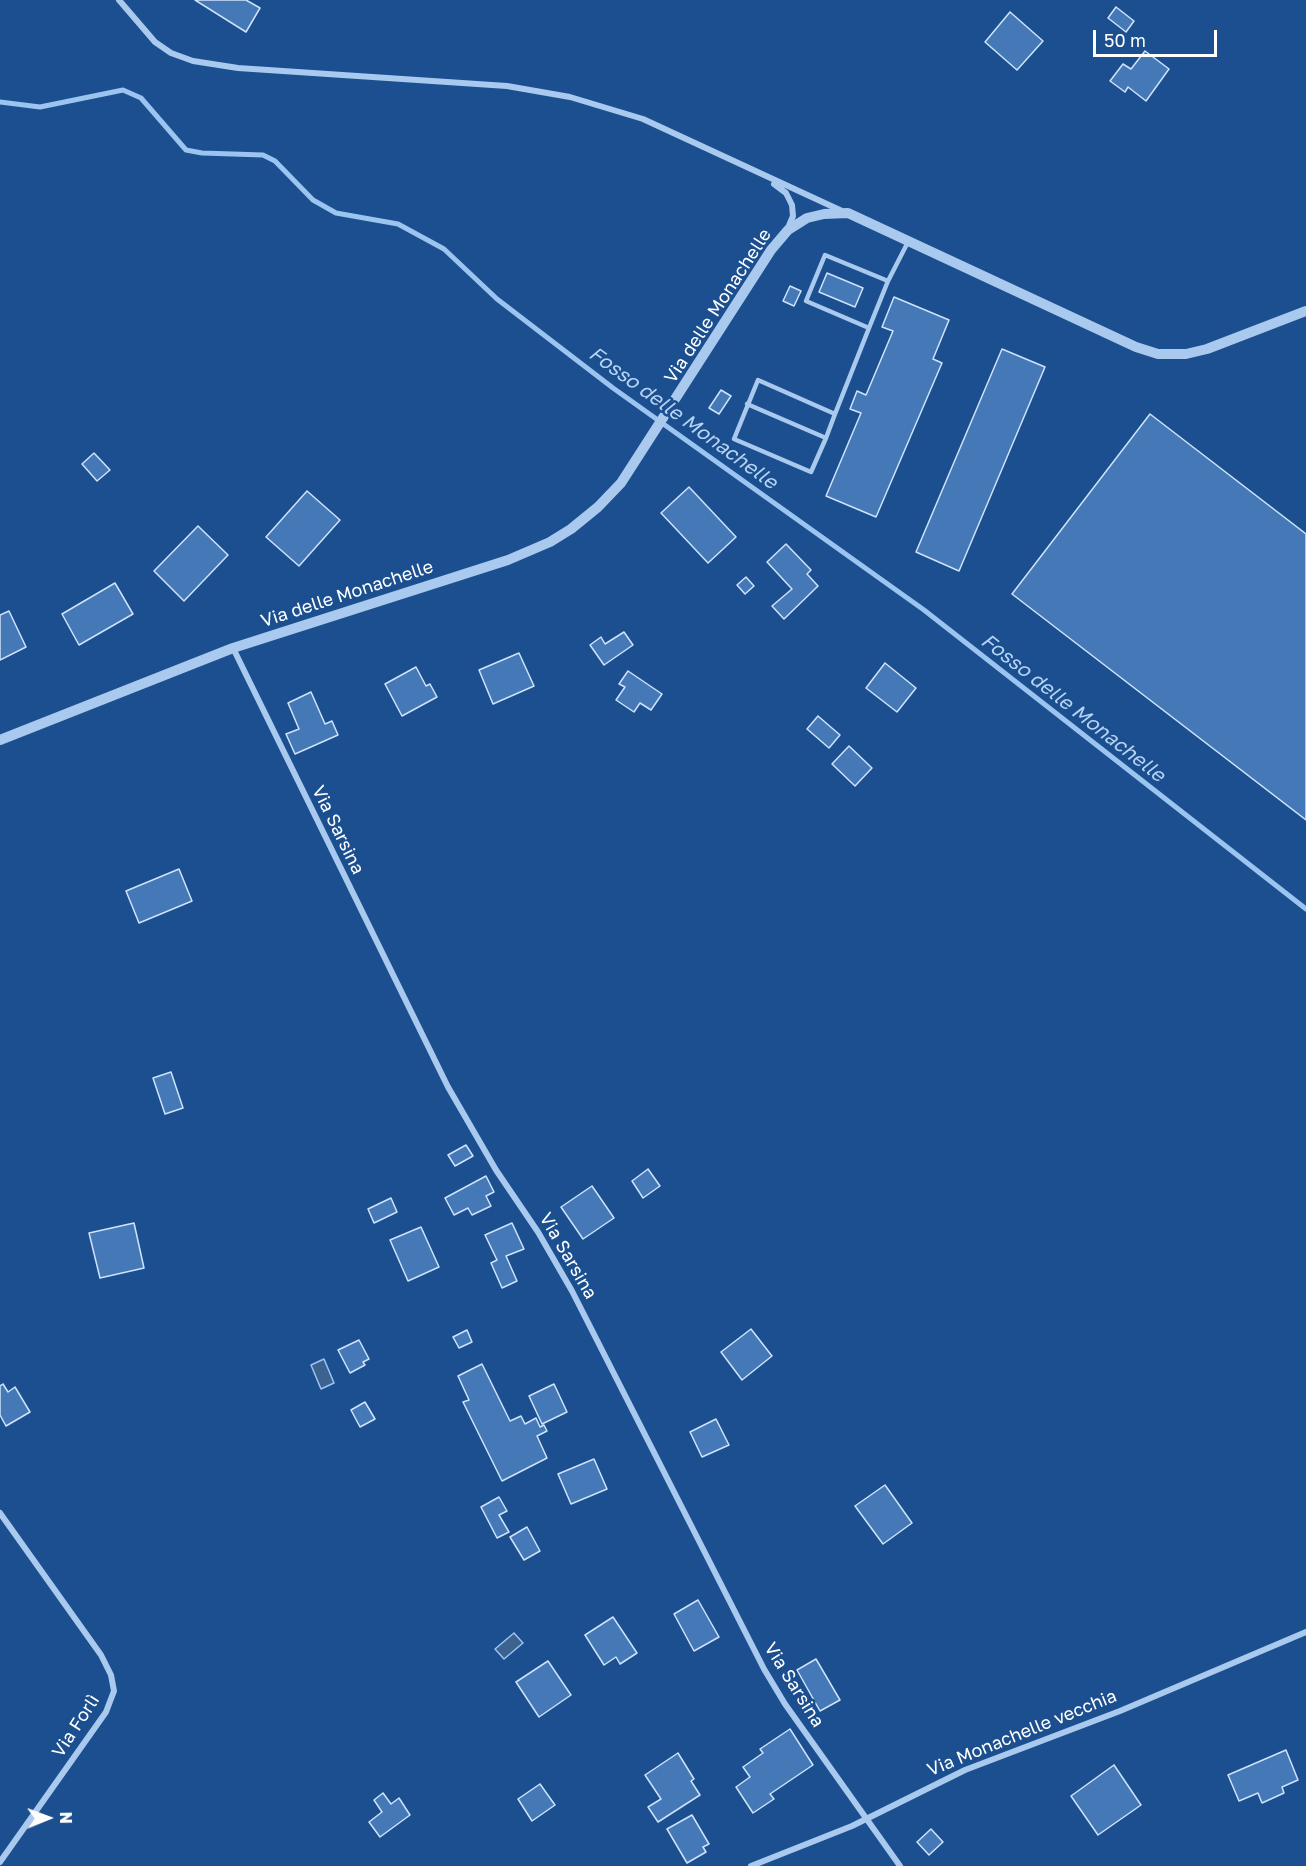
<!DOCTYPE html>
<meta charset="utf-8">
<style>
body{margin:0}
#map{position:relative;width:1306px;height:1866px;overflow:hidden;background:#1b4f8f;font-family:"Golos Text",sans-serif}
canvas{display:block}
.north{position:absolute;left:18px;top:1788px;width:60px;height:60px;-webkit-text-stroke:4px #1b4f8f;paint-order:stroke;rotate:89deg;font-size:16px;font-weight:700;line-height:24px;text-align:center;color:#fff}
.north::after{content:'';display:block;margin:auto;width:21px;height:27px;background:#fff;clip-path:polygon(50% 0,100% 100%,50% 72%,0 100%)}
.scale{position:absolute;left:1093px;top:30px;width:124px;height:27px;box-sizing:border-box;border:3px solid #fff;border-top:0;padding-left:8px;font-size:18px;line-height:21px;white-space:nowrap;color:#fff;-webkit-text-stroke:4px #1b4f8f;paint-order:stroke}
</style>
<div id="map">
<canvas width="1306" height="1866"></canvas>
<div class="north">N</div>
<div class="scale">50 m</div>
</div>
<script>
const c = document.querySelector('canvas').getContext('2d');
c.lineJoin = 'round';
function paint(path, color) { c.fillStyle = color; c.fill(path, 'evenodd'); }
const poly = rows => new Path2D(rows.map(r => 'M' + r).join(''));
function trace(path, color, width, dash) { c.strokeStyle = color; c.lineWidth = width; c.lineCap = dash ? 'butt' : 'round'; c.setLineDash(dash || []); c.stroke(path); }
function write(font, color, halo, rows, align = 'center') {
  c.font = font + ' "Golos Text",sans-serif'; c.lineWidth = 5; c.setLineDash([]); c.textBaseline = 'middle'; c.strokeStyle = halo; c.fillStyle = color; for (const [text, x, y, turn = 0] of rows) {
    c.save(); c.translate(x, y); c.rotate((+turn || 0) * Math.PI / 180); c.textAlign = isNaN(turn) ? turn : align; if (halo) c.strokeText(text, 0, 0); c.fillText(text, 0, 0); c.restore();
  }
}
const water = poly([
 [324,1359,334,1383,321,1389,311,1365,324,1359],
 [514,1633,523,1643,504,1659,495,1649,514,1633]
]);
const stream = poly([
 [0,102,40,107,123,90,141,98,186,150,202,153,263,155,275,161,313,200,336,213,398,224,444,249,497,299,613,388,924,610,1306,909]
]);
const building = poly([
 [195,0,246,0,260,8,246,32,195,0],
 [1116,7,1134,21,1126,32,1108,18,1116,7],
 [1010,12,1043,41,1017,70,985,42,1010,12],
 [1145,51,1169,69,1146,101,1128,87,1125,92,1110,81,1123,64,1131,69,1145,51],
 [827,273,863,288,855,307,819,292,827,273],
 [790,286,801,291,794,306,783,301,790,286],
 [894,297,949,320,933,359,942,363,876,517,826,496,861,413,850,409,857,391,866,395,893,331,882,327,894,297],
 [1002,349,1045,367,959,571,916,552,1002,349],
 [721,390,731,396,719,414,709,408,721,390],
 [1150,414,1306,534,1306,820,1012,594,1150,414],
 [94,453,110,470,97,481,82,464,94,453],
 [689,487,736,537,708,563,661,513,689,487],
 [307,491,340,520,299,566,266,537,307,491],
 [198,526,228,555,184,601,154,571,198,526],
 [786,544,811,570,807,574,818,586,784,619,772,606,792,589,767,562,786,544],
 [746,577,754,586,745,594,737,585,746,577],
 [115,583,133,614,79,645,62,614,115,583],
 [9,611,26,647,0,660,0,615,9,611],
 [624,632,633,645,604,665,590,645,601,637,605,644,624,632],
 [519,653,534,686,493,704,479,670,519,653],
 [885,663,916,688,897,712,866,688,885,663],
 [416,667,426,686,430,684,437,697,402,716,385,684,416,667],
 [628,671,662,694,651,710,640,703,634,712,616,700,625,687,619,684,628,671],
 [311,692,325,724,332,721,338,735,295,754,286,734,299,729,288,703,311,692],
 [818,716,840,735,829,748,807,729,818,716],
 [849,746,872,768,855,786,832,764,849,746],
 [179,869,192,901,139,923,126,891,179,869],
 [171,1072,183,1108,165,1114,153,1078,171,1072],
 [466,1145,473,1156,455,1166,448,1155,466,1145],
 [648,1169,660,1186,643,1198,632,1181,648,1169],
 [486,1176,494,1192,486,1196,491,1206,472,1215,468,1208,454,1215,445,1198,486,1176],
 [592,1186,614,1218,583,1239,561,1207,592,1186],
 [391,1198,397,1212,374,1223,368,1209,391,1198],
 [134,1223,144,1268,100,1278,89,1233,134,1223],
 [512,1223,524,1249,506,1256,517,1281,502,1288,491,1263,497,1260,485,1235,512,1223],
 [421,1227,439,1267,408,1281,390,1240,421,1227],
 [751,1329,772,1356,742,1380,721,1352,751,1329],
 [467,1330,472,1342,459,1348,453,1337,467,1330],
 [359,1340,369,1359,363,1362,365,1365,350,1373,338,1350,359,1340],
 [482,1364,510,1421,521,1416,525,1424,536,1418,540,1427,544,1425,547,1431,537,1436,547,1458,502,1481,463,1402,469,1400,458,1376,482,1364],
 [3,1384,8,1392,15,1387,30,1412,6,1426,0,1415,0,1386,3,1384],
 [554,1384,567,1412,542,1424,529,1396,554,1384],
 [365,1402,375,1419,360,1427,351,1410,365,1402],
 [716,1419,729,1445,702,1457,690,1432,716,1419],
 [594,1459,607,1489,571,1504,558,1474,594,1459],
 [885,1485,912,1523,883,1544,855,1506,885,1485],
 [499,1497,507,1511,499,1515,509,1532,497,1538,481,1507,499,1497],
 [527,1527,540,1551,524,1560,510,1537,527,1527],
 [698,1600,719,1637,694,1651,674,1614,698,1600],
 [613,1617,637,1653,620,1664,616,1657,604,1665,585,1635,613,1617],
 [816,1659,840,1700,820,1711,797,1670,816,1659],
 [548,1661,571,1695,539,1717,516,1682,548,1661],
 [790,1729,813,1765,770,1794,774,1799,753,1813,736,1787,750,1777,743,1767,763,1753,760,1749,790,1729],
 [1286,1750,1298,1780,1282,1787,1284,1793,1262,1803,1258,1793,1239,1801,1228,1775,1286,1750],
 [678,1753,694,1779,691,1781,700,1795,658,1822,648,1807,661,1799,645,1775,678,1753],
 [1114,1765,1141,1805,1098,1835,1071,1796,1114,1765],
 [540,1784,555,1805,532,1821,518,1799,540,1784],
 [383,1793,391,1804,399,1798,410,1815,380,1837,369,1822,382,1812,374,1800,383,1793],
 [692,1815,709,1844,703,1847,706,1852,687,1863,667,1829,692,1815],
 [931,1829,943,1842,929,1855,917,1842,931,1829]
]);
const service = poly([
 [869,328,806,301,825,255,888,281],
 [747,404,826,438],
 [835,414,758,380,734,439,811,472,826,438,835,414,869,328,888,281,908,242]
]);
const minor = poly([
 [119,0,155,42,171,53,193,61,238,68,507,86,570,97,643,119,842,211],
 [774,184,786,193,792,205,793,216,788,228],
 [233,648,448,1087,496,1170,538,1232,572,1291,764,1669,785,1704,900,1866],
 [0,1513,101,1655,111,1675,114,1691,106,1712,0,1862],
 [751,1866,852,1826,965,1770,1120,1711,1306,1632]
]);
const tertiary = poly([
 [0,740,233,648,508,560,550,542,571,529,598,507,621,483,771,250,788,230,807,218,824,214,848,213,1136,347,1158,354,1186,354,1207,349,1306,311]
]);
const streetNames = [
 ["Via delle Monachelle",718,306,-57],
 ["Via delle Monachelle",347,594,-18],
 ["Via Sarsina",338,830,64],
 ["Via Sarsina",568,1256,60],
 ["Via Sarsina",794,1685,58],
 ["Via Forlì",76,1726,-57],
 ["Via Monachelle vecchia",1022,1733,-22]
];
const waterNames = [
 ["Fosso delle Monachelle",683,418,36],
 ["Fosso delle Monachelle",1073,708,38]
];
paint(water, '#3c6290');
trace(water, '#9cc4f0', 1.5);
trace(stream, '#9cc4f0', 5);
paint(building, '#4478b7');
trace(building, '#cfe3fa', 1.5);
trace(service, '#a9c9ee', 4.5);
trace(minor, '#a9c9ee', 6);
trace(tertiary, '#a9c9ee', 10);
write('18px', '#fff', '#1b4f8f', streetNames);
write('italic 20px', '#b5d3f5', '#1b4f8f', waterNames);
</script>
